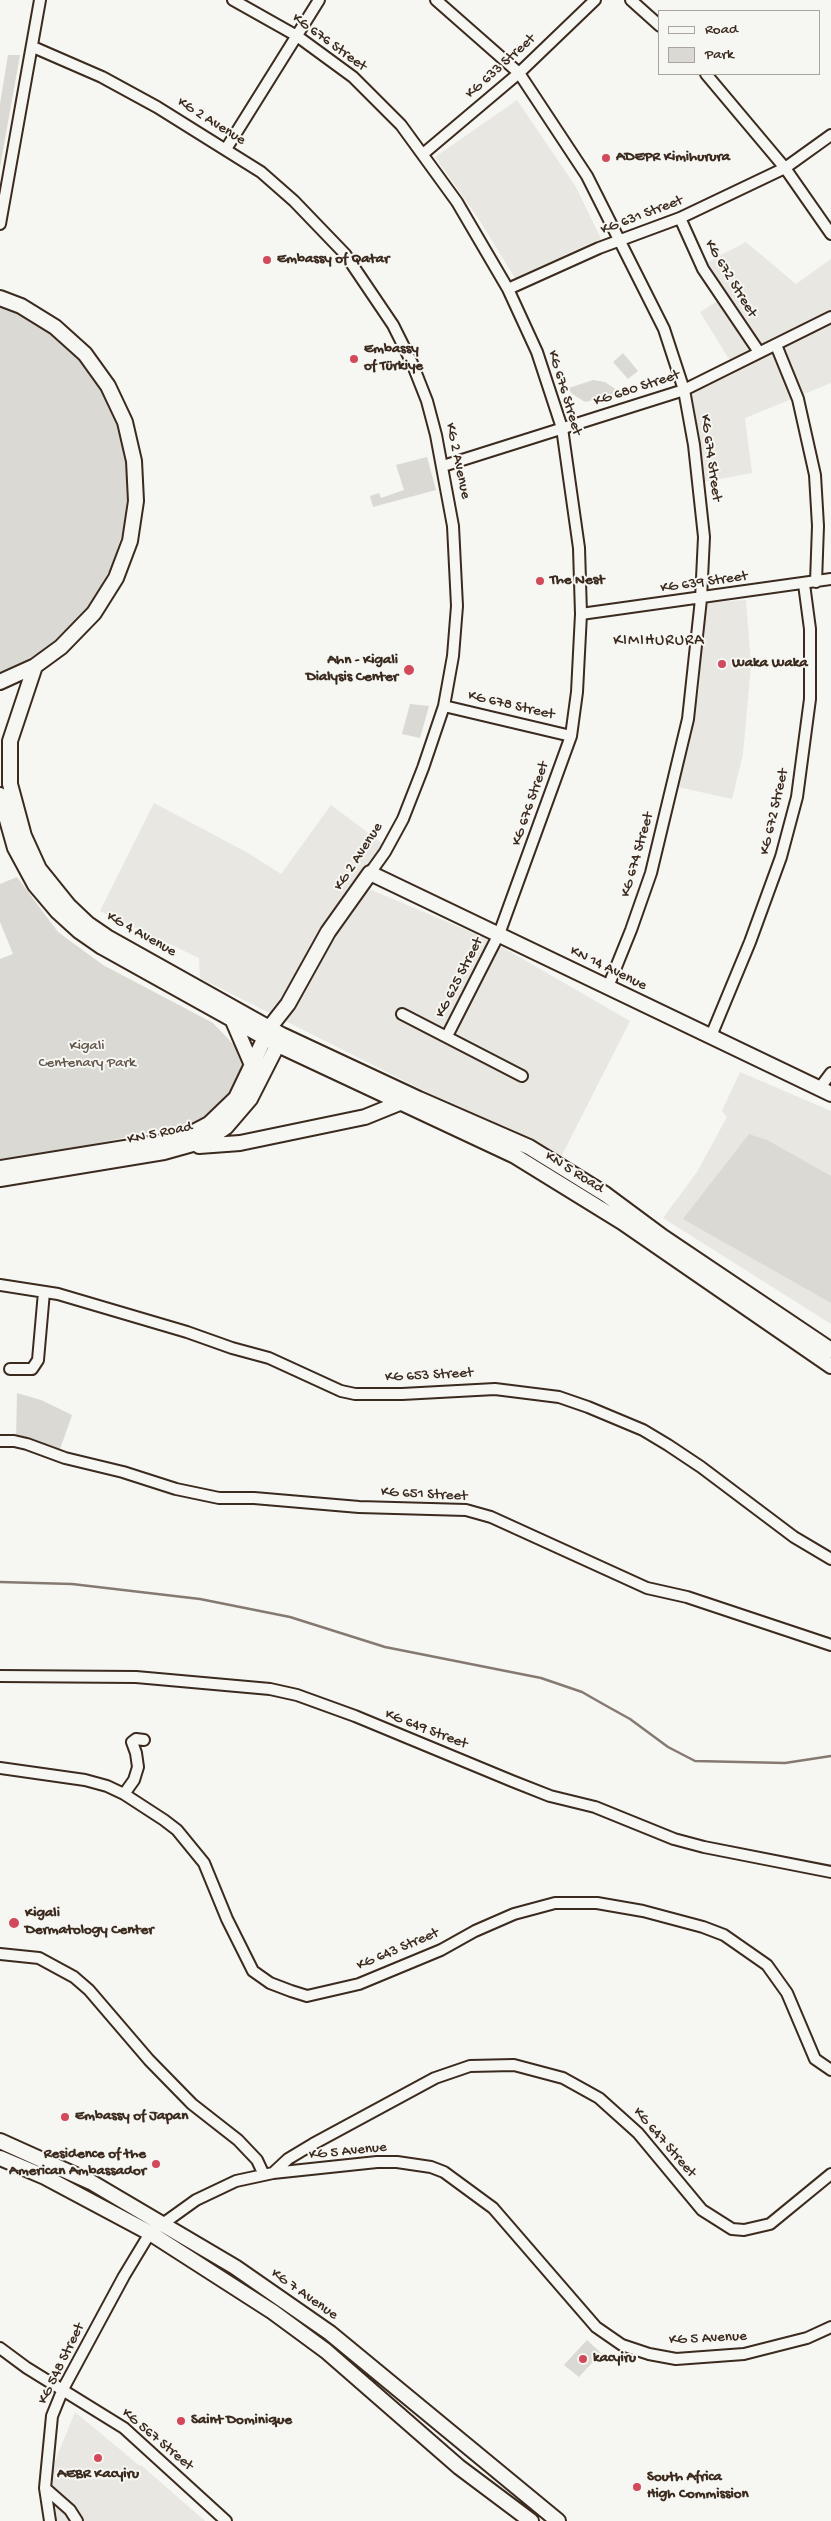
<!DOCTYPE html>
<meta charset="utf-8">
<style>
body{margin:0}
#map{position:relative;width:831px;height:2521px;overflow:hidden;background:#f6f6f2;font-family:"Gochi Hand",sans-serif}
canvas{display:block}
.legend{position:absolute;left:658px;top:10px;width:162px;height:65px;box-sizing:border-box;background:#f6f6f2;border:1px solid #aba49d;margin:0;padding:6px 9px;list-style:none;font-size:15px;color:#3b2a1e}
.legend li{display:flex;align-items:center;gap:10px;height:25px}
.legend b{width:25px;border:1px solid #aba49d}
</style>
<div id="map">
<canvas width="831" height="2521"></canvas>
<ul class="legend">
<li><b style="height:6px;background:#f6f6f2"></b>Road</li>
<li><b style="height:14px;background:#dad9d3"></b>Park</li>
</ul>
</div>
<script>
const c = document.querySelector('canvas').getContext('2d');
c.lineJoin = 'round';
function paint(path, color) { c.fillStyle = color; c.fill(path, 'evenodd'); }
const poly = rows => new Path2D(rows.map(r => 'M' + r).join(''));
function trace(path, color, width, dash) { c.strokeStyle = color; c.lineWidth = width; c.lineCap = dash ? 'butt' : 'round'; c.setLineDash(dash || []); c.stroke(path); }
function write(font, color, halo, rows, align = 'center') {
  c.font = font + ' "Gochi Hand",sans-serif'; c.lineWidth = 4; c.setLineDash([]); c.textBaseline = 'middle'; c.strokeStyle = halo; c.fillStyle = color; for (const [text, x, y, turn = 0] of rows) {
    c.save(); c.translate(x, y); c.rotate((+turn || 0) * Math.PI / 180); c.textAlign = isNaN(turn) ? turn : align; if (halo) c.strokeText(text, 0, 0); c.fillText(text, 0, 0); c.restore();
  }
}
const built = poly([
 [517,100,576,187,601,239,515,278,478,218,435,157],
 [746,242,796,284,831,259,831,383,745,418,752,473,704,482,690,394,737,372,700,312,727,295,708,262],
 [746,600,751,665,743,754,732,799,678,787,699,690,705,603],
 [154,803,248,853,281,874,331,805,383,844,357,884,488,939,630,1021,560,1159,200,978,199,958,100,911],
 [740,1072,831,1111,831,1324,663,1218,697,1172,727,1117,722,1111],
 [75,2412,140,2466,141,2465,205,2521,51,2521,49,2476]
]);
const green = poly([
 [8,55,20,55,0,167,0,104],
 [0,306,30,320,64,343,93,374,113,408,124,448,128,493,123,531,112,565,93,601,66,632,37,654,0,674],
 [623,353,638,371,628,379,613,362],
 [593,380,605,382,621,393,585,402,571,393,569,388],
 [427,457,436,490,373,507,370,496,379,493,381,498,404,490,396,465],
 [410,704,429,706,420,738,402,734],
 [17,877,58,932,103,965,213,1023,237,1048,246,1066,224,1104,196,1123,54,1152,0,1159,0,959,13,954,0,922,0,884],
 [749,1134,767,1140,831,1176,831,1303,683,1219],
 [17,1393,41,1400,72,1415,59,1452,16,1443],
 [587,2340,601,2353,579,2377,564,2365]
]);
const stream = poly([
 [0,1582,72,1584,200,1599,290,1617,385,1647,541,1678,582,1692,603,1704,630,1719,668,1747,695,1761,785,1763,831,1756]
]);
const minor = poly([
 [233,0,297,36,353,77,401,125,457,202,508,289,537,352,562,428,579,548,581,614,577,692,571,736,499,934,447,1036],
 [436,0,519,73,587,176,664,329,684,390,694,445,704,537,701,599,688,719,651,873,631,930,608,987],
 [631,0,660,26],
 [33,47,102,77,157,107,261,172,294,201,345,254,393,325,412,363,427,401,436,435,453,526,457,606,453,656,444,706,423,768,403,819,385,852,370,873],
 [706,74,785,168,831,135],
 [226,149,319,0],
 [423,154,519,73,595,0],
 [680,218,703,269,759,352],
 [0,224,40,0],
 [508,289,599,248,680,218,785,168,831,234],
 [776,345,798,399,815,475,818,526,816,582],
 [443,466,684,390,831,317],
 [581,614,831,579],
 [444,706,571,736],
 [402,1014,522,1076],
 [711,1036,750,942,781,857,797,797,810,699,810,629,804,584],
 [819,1089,831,1073],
 [0,1285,58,1294,187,1332,232,1348,269,1358,341,1391,355,1394,402,1394,495,1389,559,1397,588,1407,643,1430,668,1445,701,1467,794,1537,831,1559],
 [10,1369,32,1369,38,1360,44,1292],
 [0,1441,14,1441,27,1444,65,1458,123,1472,176,1489,219,1498,254,1498,359,1507,466,1510,491,1517,647,1588,687,1597,831,1645],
 [0,1676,136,1677,270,1689,297,1695,355,1716,512,1781,550,1796,595,1807,674,1839,704,1847,831,1872],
 [0,1768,85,1780,107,1786,124,1794,164,1820,177,1830,204,1863,227,1919,253,1971,270,1983,291,1991,307,1996,359,1984,441,1950,475,1931,514,1914,555,1903,597,1903,643,1911,703,1927,724,1935,767,1965,787,1993,815,2059,831,2070],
 [124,1794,134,1780,138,1767,136,1753,132,1742,136,1739,144,1740],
 [0,1954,39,1958,74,1977,89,1990,149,2060,192,2104,238,2140,257,2160,264,2175],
 [273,2173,288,2159,313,2144,435,2078,470,2066,514,2065,563,2078,599,2098,638,2133,702,2210,732,2229,744,2230,770,2224,831,2174],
 [0,2348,27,2368,124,2428,226,2521],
 [45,2488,70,2510,77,2521],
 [50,2521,45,2488,52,2416,63,2389,124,2276,150,2233,196,2200,236,2181,273,2173,377,2162,397,2162,431,2167,444,2172,493,2208,596,2327,622,2345,649,2354,676,2359,744,2354,807,2338,831,2327]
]);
const major = poly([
 [0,298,21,306,55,327,85,354,108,386,125,422,134,461,136,501,130,541,116,578,94,613,61,647,35,666,0,682],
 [35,666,10,741,10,784,24,836,39,869,68,905,88,924,107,937,282,1035,419,1099,529,1147,605,1194,663,1237,831,1350],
 [0,795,15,848,35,885,57,911,79,931,102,947,278,1045,515,1156,622,1222,831,1366],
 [233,1021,252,1065],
 [199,1146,240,1143,365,1117,402,1102],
 [0,1168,162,1142,190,1134,209,1124,236,1098,270,1027,288,1004,328,932,370,873,831,1094],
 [0,1179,164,1152,207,1140,226,1127,250,1099,281,1038],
 [0,2141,91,2182,235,2267,330,2333,558,2521],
 [0,2158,45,2177,150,2233,273,2312,326,2351,459,2467,531,2521]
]);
const markers = [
 [606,158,5,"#d1495b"],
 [267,260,5,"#d1495b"],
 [354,359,5,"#d1495b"],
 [540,581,5,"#d1495b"],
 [722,664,5,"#d1495b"],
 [409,670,6,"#d1495b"],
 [14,1923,6,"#d1495b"],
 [65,2117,5,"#d1495b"],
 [156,2164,5,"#d1495b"],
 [583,2359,5,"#d1495b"],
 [181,2421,5,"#d1495b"],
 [98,2458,5,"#d1495b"],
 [637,2487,5,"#d1495b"]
];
const streetNames = [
 ["KG 676 Street",329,43,36],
 ["KG 633 Street",501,67,-42],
 ["KG 2 Avenue",211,122,32],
 ["KG 631 Street",642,216,-21],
 ["KG 672 Street",730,279,59],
 ["KG 680 Street",637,389,-18],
 ["KG 676 Street",564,393,73],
 ["KG 674 Street",710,458,82],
 ["KG 2 Avenue",457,461,78],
 ["KG 639 Street",704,583,-8],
 ["KG 678 Street",511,706,13],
 ["KG 676 Street",531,804,-71],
 ["KG 672 Street",775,812,-77],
 ["KG 674 Street",638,855,-74],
 ["KG 2 Avenue",359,857,-57],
 ["KG 4 Avenue",141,935,29],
 ["KN 14 Avenue",608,969,26],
 ["KG 625 Street",460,978,-63],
 ["KN 5 Road",160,1134,-12],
 ["KN 5 Road",574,1173,32],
 ["KG 653 Street",429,1376,-3],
 ["KG 651 Street",424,1495,3],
 ["KG 649 Street",426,1730,21],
 ["KG 643 Street",398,1950,-23],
 ["KG 647 Street",664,2143,49],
 ["KG 5 Avenue",348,2152,-6],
 ["KG 7 Avenue",304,2295,35],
 ["KG 5 Avenue",708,2339,-3],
 ["KG 548 Street",62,2364,-64],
 ["KG 567 Street",157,2440,40]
];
const poiNames = [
 ["ADEPR Kimihurura",616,158],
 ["Embassy of Qatar",277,260],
 ["Embassy",364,350],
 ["of Türkiye",364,367],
 ["The Nest",550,581],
 ["Ahn - Kigali",398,661,"right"],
 ["Dialysis Center",398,678,"right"],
 ["Waka Waka",732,664],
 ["Kigali",25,1914],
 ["Dermatology Center",25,1931],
 ["Embassy of Japan",75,2117],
 ["Residence of the",146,2155,"right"],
 ["American Ambassador",146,2172,"right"],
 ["kacyiru",593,2359],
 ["Saint Dominique",191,2421],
 ["AEBR Kacyiru",98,2475,"center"],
 ["South Africa",647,2478],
 ["High Commission",647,2495]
];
const parkNames = [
 ["Kigali",87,1047],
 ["Centenary Park",87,1064]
];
const neighbourhoodNames = [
 ["KIMIHURURA",659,642]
];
paint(built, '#e8e7e2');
paint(green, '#dad9d3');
trace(stream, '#857a71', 2.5);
trace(minor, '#3b2a1e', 14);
trace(major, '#3b2a1e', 18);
trace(minor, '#f6f6f2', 10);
trace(major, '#f6f6f2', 14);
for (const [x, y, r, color] of markers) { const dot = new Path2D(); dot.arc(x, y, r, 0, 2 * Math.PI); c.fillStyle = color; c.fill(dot); trace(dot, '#f6f6f2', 2); }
write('15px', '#3b2a1e', '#f6f6f2', streetNames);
write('bold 15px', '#3b2a1e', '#f6f6f2', poiNames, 'left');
write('15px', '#63564b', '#f6f6f2', parkNames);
c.letterSpacing = '1px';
write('16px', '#3b2a1e', '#f6f6f2', neighbourhoodNames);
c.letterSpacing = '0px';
</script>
